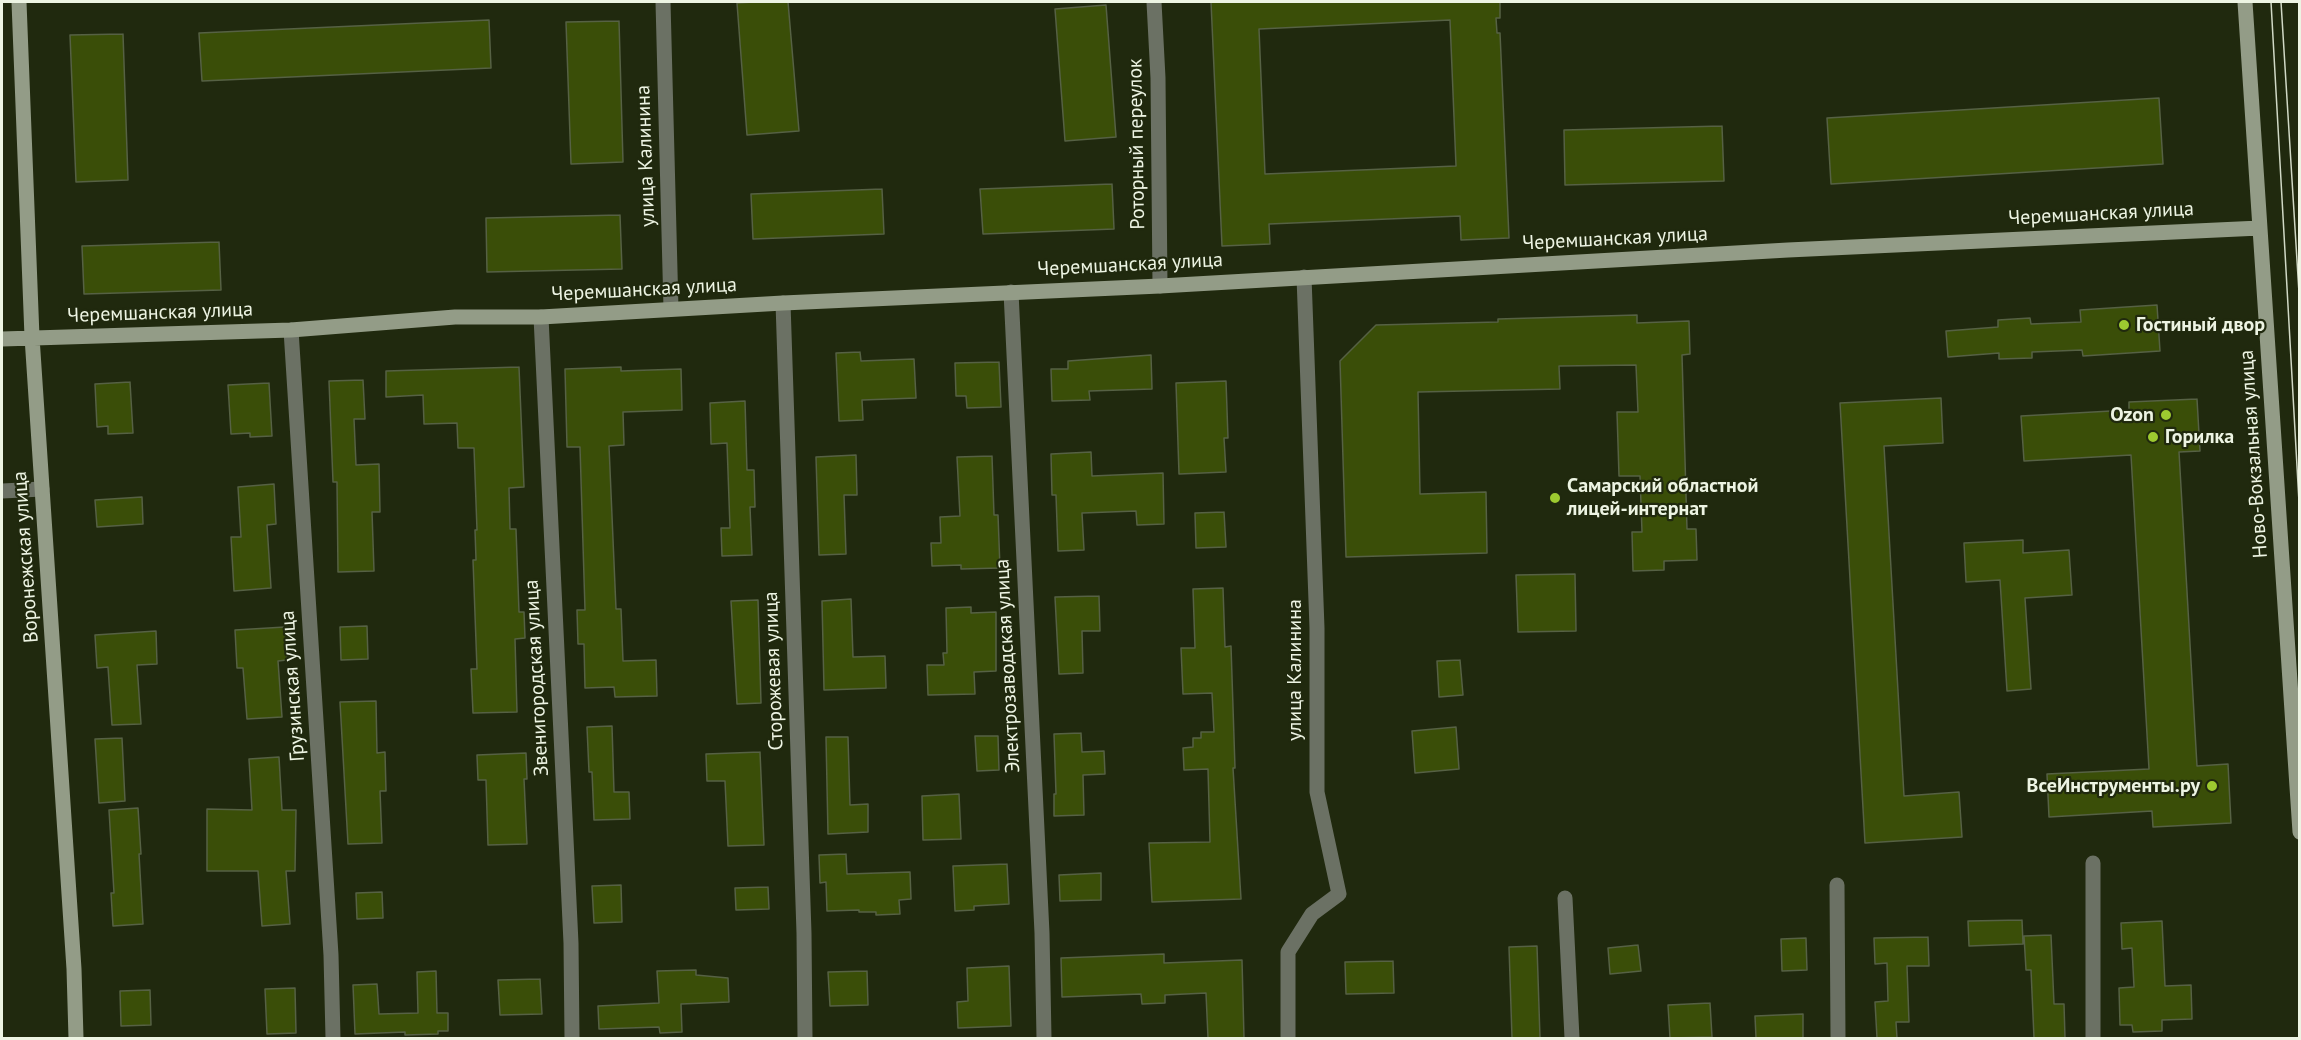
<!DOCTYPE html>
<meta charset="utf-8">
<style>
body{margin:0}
#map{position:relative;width:2301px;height:1040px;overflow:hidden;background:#20290e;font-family:"PT Sans",sans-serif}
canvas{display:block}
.frame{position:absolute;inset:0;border:3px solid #edf4e3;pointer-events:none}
</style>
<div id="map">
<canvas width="2301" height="1040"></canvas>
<div class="frame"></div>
</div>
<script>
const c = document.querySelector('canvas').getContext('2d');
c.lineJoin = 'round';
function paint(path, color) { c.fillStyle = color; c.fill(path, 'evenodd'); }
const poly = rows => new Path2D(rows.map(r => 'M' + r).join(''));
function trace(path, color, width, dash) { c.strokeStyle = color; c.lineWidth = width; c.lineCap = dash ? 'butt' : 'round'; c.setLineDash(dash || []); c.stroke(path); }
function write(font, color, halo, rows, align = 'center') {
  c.font = font + ' "PT Sans",sans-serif'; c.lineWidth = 4.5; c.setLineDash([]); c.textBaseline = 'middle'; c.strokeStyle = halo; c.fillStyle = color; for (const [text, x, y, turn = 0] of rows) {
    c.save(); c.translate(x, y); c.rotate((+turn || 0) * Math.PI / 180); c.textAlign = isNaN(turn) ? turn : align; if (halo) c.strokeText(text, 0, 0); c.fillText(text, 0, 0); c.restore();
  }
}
const building = poly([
 [754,2,788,2,799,131,747,135,737,3,754,2],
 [1211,2,1500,2,1500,18,1496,18,1497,33,1500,33,1509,238,1461,240,1460,216,1269,224,1270,244,1222,246,1211,2],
 [1450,20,1456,166,1265,174,1259,29,1450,20],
 [1106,5,1116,137,1065,141,1055,9,1106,5],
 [489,20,491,68,202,81,199,33,489,20],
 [619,21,623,162,571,164,566,22,619,21],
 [123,34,128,180,76,182,70,35,123,34],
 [2159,98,2163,164,1831,184,1827,118,2159,98],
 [1722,126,1724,181,1565,185,1564,130,1722,126],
 [1112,184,1114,229,983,234,980,189,1112,184],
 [882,189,884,234,753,239,751,194,882,189],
 [620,215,622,269,487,272,486,218,620,215],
 [219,242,221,290,84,294,82,246,219,242],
 [2157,305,2160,351,2083,356,2082,350,2032,352,2032,358,1999,359,1999,353,1948,357,1946,331,1998,327,1998,320,2030,318,2031,324,2081,322,2080,310,2157,305],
 [1637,315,1637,323,1689,321,1690,354,1682,355,1687,529,1696,529,1697,560,1664,561,1664,570,1633,571,1632,532,1642,532,1640,476,1619,476,1617,412,1638,412,1636,365,1559,366,1560,389,1418,392,1420,494,1486,492,1487,553,1346,557,1340,361,1376,325,1498,322,1498,319,1637,315],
 [860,352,861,361,914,359,916,398,862,400,863,420,839,421,836,353,860,352],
 [1151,355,1152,389,1089,391,1090,400,1052,401,1051,369,1068,369,1068,361,1151,355],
 [999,362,1001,407,967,408,966,396,956,396,955,363,999,362],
 [519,367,524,487,509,488,510,529,516,529,519,612,524,612,525,638,515,639,517,712,473,713,471,669,477,669,473,560,476,560,475,530,477,530,474,448,458,448,457,423,424,424,423,395,386,397,386,371,519,367],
 [621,367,621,371,681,369,682,410,623,412,624,445,609,446,616,609,621,609,623,661,656,660,657,696,615,697,614,687,585,688,584,644,578,644,577,610,585,610,580,447,567,447,565,369,621,367],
 [363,380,365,419,354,419,356,465,379,464,380,512,372,512,374,571,338,572,337,482,333,482,329,381,363,380],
 [1226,381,1228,438,1224,438,1226,472,1179,474,1176,383,1226,381],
 [130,382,133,433,108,434,108,426,97,427,95,384,130,382],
 [269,383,272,436,250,437,250,433,231,434,228,385,269,383],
 [1941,398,1943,443,1884,446,1904,796,1959,792,1962,837,1865,843,1840,403,1941,398],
 [2197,399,2200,451,2179,452,2197,766,2228,764,2231,823,2153,827,2152,811,2049,817,2047,774,2149,769,2131,455,2024,461,2021,416,2129,410,2129,402,2197,399],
 [745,401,747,470,754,470,755,507,750,507,752,555,722,556,721,528,730,528,727,443,711,444,710,403,745,401],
 [1091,452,1092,476,1163,473,1164,524,1137,525,1136,511,1082,513,1084,550,1058,551,1056,495,1052,495,1051,454,1091,452],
 [856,455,857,495,844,495,846,554,819,555,816,457,856,455],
 [992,456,994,515,998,515,1000,568,961,569,961,565,932,566,931,543,941,543,940,517,960,516,957,457,992,456],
 [274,484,276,524,267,525,271,588,234,591,231,537,241,537,238,487,274,484],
 [142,497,143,524,97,527,95,500,142,497],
 [1224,512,1226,547,1196,548,1195,513,1224,512],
 [2023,540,2023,553,2069,550,2072,595,2025,598,2031,689,2007,691,2000,580,1966,582,1964,543,2023,540],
 [1575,574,1576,631,1518,632,1516,575,1575,574],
 [1223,588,1225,647,1231,646,1235,768,1233,768,1241,899,1152,902,1149,843,1210,842,1208,769,1184,770,1183,748,1193,747,1193,738,1201,738,1201,732,1214,732,1212,693,1183,694,1181,648,1195,648,1193,589,1223,588],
 [1099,596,1100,631,1082,631,1083,673,1059,674,1055,597,1099,596],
 [851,599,853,657,885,656,886,688,824,690,822,601,851,599],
 [758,600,761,703,737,704,731,601,758,600],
 [971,607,971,613,996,612,996,671,974,672,975,694,928,695,927,665,944,665,943,653,947,653,946,608,971,607],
 [367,626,368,659,341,660,340,627,367,626],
 [285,627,287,660,278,661,282,717,247,719,243,668,237,668,235,630,285,627],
 [156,631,157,664,137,665,141,724,112,725,108,667,97,668,95,635,156,631],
 [1460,660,1463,695,1439,697,1437,661,1460,660],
 [376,701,377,753,385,752,386,791,380,791,382,843,348,844,340,702,376,701],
 [612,726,614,792,629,792,630,819,594,820,592,772,589,772,587,727,612,726],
 [1456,727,1459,769,1415,773,1412,731,1456,727],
 [1081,733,1082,752,1104,751,1105,774,1083,775,1084,815,1054,816,1054,794,1056,794,1054,734,1081,733],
 [975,736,998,736,999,770,977,771,975,736],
 [826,737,848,737,850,805,868,804,868,832,828,834,826,737],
 [122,738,125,801,99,803,95,739,122,738],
 [760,752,764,845,728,846,725,781,707,781,706,754,760,752],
 [526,753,527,779,524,779,527,844,488,845,486,780,478,780,477,755,526,753],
 [279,757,282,810,296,810,295,871,286,871,290,924,262,926,258,871,207,871,207,809,252,810,249,759,279,757],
 [959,794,961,839,923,840,922,796,959,794],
 [138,808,141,854,139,854,143,924,113,926,111,893,114,893,109,810,138,808],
 [846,854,847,874,910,872,911,899,899,900,900,914,876,915,876,912,859,912,859,910,827,911,826,882,820,883,819,855,846,854],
 [1007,864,1009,904,974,906,974,910,955,911,953,866,1007,864],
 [1101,873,1101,900,1060,901,1059,875,1101,873],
 [621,885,622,922,594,923,592,886,621,885],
 [768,887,769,909,736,910,735,888,768,887],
 [382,892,383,918,357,919,356,893,382,892],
 [2022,920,2023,944,1969,946,1968,921,2022,920],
 [2162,921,2165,986,2191,985,2192,1019,2162,1020,2162,1031,2133,1032,2132,1025,2120,1025,2119,988,2134,987,2132,948,2122,949,2121,923,2162,921],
 [2051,935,2054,1004,2064,1004,2065,1038,2034,1038,2031,970,2026,970,2024,936,2051,935],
 [1928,937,1929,966,1907,966,1909,1022,1896,1022,1897,1038,1877,1038,1875,1002,1888,1001,1887,963,1875,964,1874,938,1928,937],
 [1806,938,1807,970,1782,971,1781,939,1806,938],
 [1638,945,1641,971,1610,974,1608,948,1638,945],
 [1537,946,1540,1038,1512,1038,1509,947,1537,946],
 [1164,954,1164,963,1242,960,1244,1038,1208,1038,1206,993,1165,995,1165,1003,1142,1004,1141,994,1062,997,1061,958,1164,954],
 [1393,961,1394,993,1346,994,1345,962,1393,961],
 [1009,966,1011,1026,958,1028,957,1002,968,1001,967,968,1009,966],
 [696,970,696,975,728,978,729,1002,681,1004,682,1032,660,1033,659,1027,599,1029,598,1006,659,1003,657,971,696,970],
 [436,971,437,1013,448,1013,448,1031,438,1031,438,1034,405,1035,405,1032,355,1034,353,985,377,984,379,1014,418,1013,417,972,436,971],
 [867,971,868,1005,830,1006,828,972,867,971],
 [540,979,542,1014,500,1015,498,980,540,979],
 [295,988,296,1033,267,1034,265,989,295,988],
 [150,990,151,1025,121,1026,120,991,150,990],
 [1710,1003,1712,1037,1670,1038,1668,1005,1710,1003],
 [1803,1014,1803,1038,1756,1038,1755,1016,1803,1014]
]);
const street = poly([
 [663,2,671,309],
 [1154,2,1158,78,1160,286],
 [1011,292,1042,933,1044,1038],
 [783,303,804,933,805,1038],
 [541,317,571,943,572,1038],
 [291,330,331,955,333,1038],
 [2,491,42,489],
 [2093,863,2093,1038],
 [1837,885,1838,1038],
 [1565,898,1572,1038],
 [1288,1038,1288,952,1312,914,1339,894,1317,792,1317,628,1304,277]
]);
const secondary = poly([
 [19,2,32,337,74,969,76,1038],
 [2245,2,2300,832],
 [2,339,291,330,455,317,541,317,783,303,1160,286,1788,250,2260,228]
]);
const tram = poly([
 [2271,2,2300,520],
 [2281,2,2300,309]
]);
const markers = [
 [2124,325,6,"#9dca30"],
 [2166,415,6,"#9dca30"],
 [2153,437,6,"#9dca30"],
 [1555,498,6,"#9dca30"],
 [2212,786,6,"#9dca30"]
];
const streetNames = [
 ["Роторный переулок",1137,144,-91],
 ["улица Калинина",646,156,-92],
 ["Черемшанская улица",2101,214,-3],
 ["Черемшанская улица",1615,239,-3],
 ["Черемшанская улица",1130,265,-3],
 ["Черемшанская улица",644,290,-3],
 ["Черемшанская улица",160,313,-2],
 ["Ново-Вокзальная улица",2254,454,-94],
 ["Воронежская улица",26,557,-94],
 ["Электрозаводская улица",1008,666,-93],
 ["улица Калинина",1295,670,-90],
 ["Сторожевая улица",774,671,-92],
 ["Звенигородская улица",537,678,-93],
 ["Грузинская улица",293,686,-94]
];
const poiNames = [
 ["Гостиный двор",2136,325],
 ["Ozon",2154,415,"right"],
 ["Горилка",2165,437],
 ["Самарский областной",1567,486],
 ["лицей-интернат",1567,509],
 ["ВсеИнструменты.ру",2200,786,"right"]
];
paint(building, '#3a4e08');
trace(building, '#566144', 1.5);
trace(street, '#6b7164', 15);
trace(secondary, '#939c87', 15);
trace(tram, '#d1d9c6', 1.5);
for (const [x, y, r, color] of markers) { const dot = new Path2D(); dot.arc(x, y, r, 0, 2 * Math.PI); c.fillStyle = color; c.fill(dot); trace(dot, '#20290e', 2); }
write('20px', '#edf4e3', '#20290e', streetNames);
write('bold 20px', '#edf4e3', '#20290e', poiNames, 'left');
</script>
